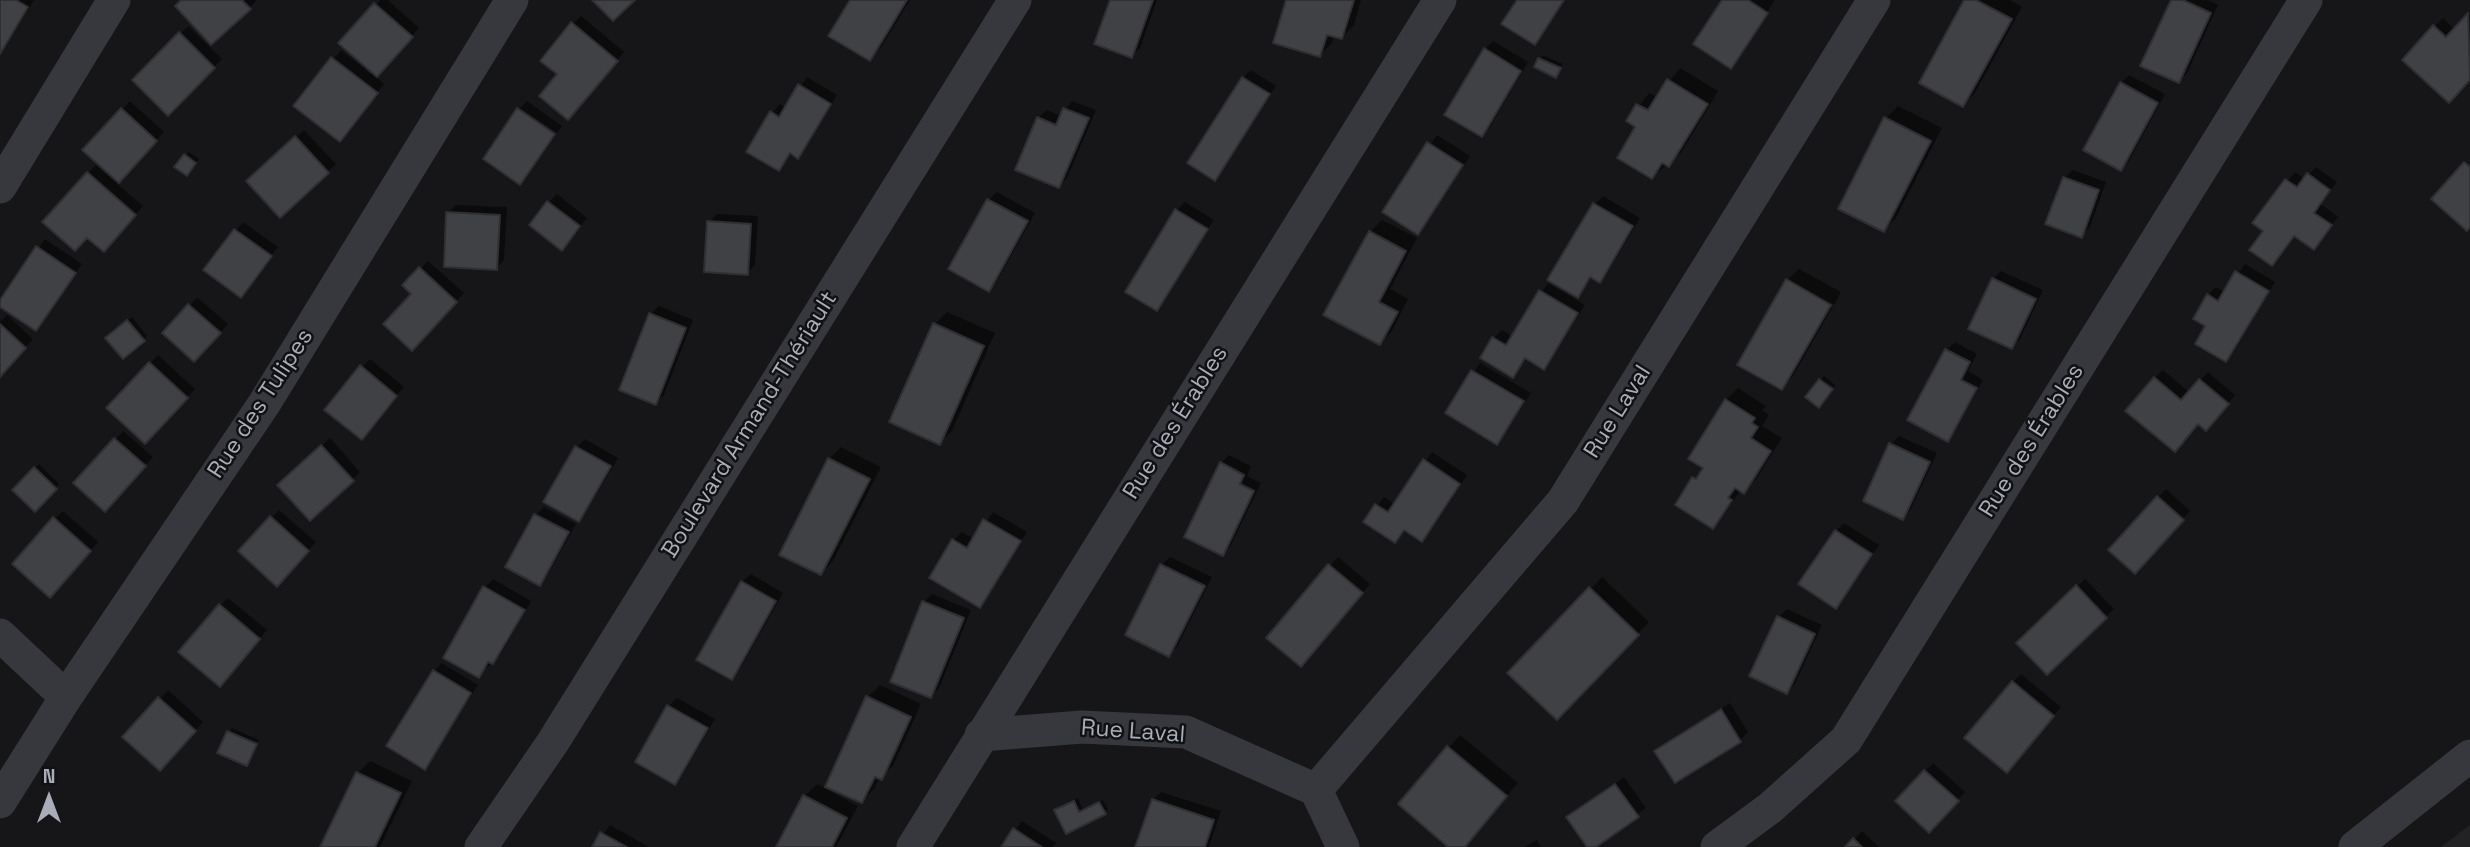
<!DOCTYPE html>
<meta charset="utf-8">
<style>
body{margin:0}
#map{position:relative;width:2470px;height:847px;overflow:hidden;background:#161618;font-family:"Space Grotesk",sans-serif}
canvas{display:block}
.north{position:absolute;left:14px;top:763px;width:70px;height:70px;-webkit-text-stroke:5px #111113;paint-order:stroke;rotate:0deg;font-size:19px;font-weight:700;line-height:28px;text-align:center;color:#a8adb8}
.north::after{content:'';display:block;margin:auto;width:24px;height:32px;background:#a8adb8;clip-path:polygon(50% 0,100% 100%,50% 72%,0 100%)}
</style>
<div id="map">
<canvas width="2470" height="847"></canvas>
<div class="north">N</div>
</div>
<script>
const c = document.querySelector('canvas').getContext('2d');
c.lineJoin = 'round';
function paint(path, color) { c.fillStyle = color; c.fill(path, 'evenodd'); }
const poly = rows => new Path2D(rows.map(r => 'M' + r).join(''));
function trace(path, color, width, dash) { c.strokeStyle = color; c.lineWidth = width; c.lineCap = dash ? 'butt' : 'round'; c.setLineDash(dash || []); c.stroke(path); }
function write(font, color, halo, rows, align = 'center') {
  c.font = font + ' "Space Grotesk",sans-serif'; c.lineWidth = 5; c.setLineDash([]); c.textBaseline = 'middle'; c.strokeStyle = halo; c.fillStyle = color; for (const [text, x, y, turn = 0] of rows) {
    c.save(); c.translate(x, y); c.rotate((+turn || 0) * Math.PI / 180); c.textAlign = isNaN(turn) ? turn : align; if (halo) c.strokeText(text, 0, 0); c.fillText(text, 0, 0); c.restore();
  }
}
const built = poly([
 [2470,825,2470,847,2441,847]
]);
const shadow = poly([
 [0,0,34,0,0,55],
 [183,0,257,0,249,8],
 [380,0,388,0,419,28,375,76,384,84,348,131,295,105,341,50,371,74,373,71,341,43],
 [852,0,910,0,882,46,870,58],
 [1112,0,1157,0,1140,48,1132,56],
 [1288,0,1361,0,1354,25,1342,37,1334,35,1332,43,1320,55],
 [1519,0,1565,0,1535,43],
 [1724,0,1775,0,1731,67],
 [1966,0,2010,0,2022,7,1975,93,1963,105],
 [2173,0,2208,0,2218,5,2187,73,2179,81],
 [2470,13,2470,78,2449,101,2404,59,2443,18,2455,30],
 [581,16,624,52,576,110,559,74,573,24],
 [188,26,222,59,168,113,135,80],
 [1493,41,1528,62,1490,127,1482,135,1485,49],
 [1543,55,1563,64,1556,75,1540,59],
 [1680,68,1718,91,1681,153,1652,177,1638,126,1628,120,1649,93,1658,97],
 [1251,70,1276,86,1215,179,1243,78],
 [2129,75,2165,94,2129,161,2121,169,2121,83],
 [807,77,837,95,806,148,798,156,792,153,779,169,772,113,780,104,786,108],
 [130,101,164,132,116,183,143,206,112,242,88,173,96,165,115,182,117,179,85,150],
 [527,101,562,126,557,133,520,108],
 [1072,101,1096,110,1067,178,1059,186,1038,118,1047,110,1061,116],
 [1898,106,1942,128,1896,218,1884,230,1886,118],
 [518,111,555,136,520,182],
 [304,130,336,164,280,216,257,173],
 [1437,135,1470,156,1418,233,1384,211],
 [189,152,199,159,190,170,185,156],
 [2316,167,2337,182,2321,204,2338,217,2313,248,2295,235,2272,264,2266,231,2255,223,2295,172,2305,179],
 [2073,170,2106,182,2090,227,2081,236,2064,178],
 [997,192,1035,213,997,281,989,290,989,200],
 [557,194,587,218,562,249,549,202],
 [1603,196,1640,218,1607,273,1599,281,1592,277,1578,296,1595,204],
 [1185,202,1214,220,1157,309,1177,210],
 [456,205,507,207,504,260,496,268,448,213],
 [717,214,758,216,755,265,747,273,709,222],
 [1382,220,1417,238,1390,289,1408,299,1392,331,1380,343,1370,232],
 [243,222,278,247,241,296,206,270],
 [45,239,82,264,36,329,0,303],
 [428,261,464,293,420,340,414,294,405,285],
 [2245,264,2275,282,2234,352,2225,360,2208,326,2208,295,2216,287,2225,292],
 [1799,269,1841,292,1834,305,1788,279],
 [2001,271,2043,290,2020,339,2012,347,1993,279],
 [1788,279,1788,283,1832,308,1793,376,1781,388],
 [1548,283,1585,305,1544,367,1527,358,1513,376,1494,338,1502,330,1513,337],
 [197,297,228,324,202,352,164,333],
 [659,306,693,320,664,395,656,403,651,314],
 [947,312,995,333,952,431,939,443,935,324],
 [7,315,33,339,0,375,0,322],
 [132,317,147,336,144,340,111,334],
 [1955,342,1977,354,1968,371,1983,380,1955,431,1947,440,1947,350],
 [158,355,195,389,145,442,108,408],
 [370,359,404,387,369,429,362,367],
 [1480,363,1531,393,1497,443,1447,412],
 [2163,370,2189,392,2208,372,2235,395,2214,421,2199,422,2155,378],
 [1824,376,1835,385,1822,402,1807,397],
 [1738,388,1766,406,1762,410,1769,415,1762,426,1782,438,1756,479,1744,491,1741,490,1713,527,1677,505,1705,467,1726,400],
 [123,431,153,457,113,501,76,483],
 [1899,436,1937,453,1911,509,1903,517,1865,500,1891,444],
 [330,438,360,472,352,480,288,477],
 [585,439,618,458,586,512,578,520,546,501,577,447],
 [841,447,881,467,833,561,821,573,829,459],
 [1432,452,1467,475,1430,532,1422,540,1405,529,1395,541,1365,522,1384,497,1395,504],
 [1229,455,1251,466,1247,476,1261,483,1231,545,1223,554,1221,463],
 [39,464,59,484,35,509,14,490],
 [2166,489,2190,511,2143,564,2158,497],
 [544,507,576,524,547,576,539,584,507,566,536,515],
 [279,510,316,542,285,577,271,518],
 [63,511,98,542,57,588,55,519],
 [993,512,1027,532,980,606,954,540,962,532,974,539],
 [1844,523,1879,545,1836,607,1836,531],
 [1170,557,1212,577,1177,647,1169,655,1162,565],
 [1338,557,1370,584,1309,657,1268,638],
 [751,574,783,593,740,669,732,677,742,582],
 [1602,577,1649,622,1557,718,1510,673],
 [493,579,531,601,501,654,478,676,485,587],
 [2085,579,2114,609,2047,673,2018,643],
 [932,594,971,610,939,688,931,696,924,602],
 [228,598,267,630,228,676,220,606],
 [1787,609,1822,625,1795,684,1787,692,1779,617],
 [442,663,478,685,424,768,434,671],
 [2021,674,2061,707,2015,763,2013,682],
 [880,685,921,704,893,766,880,777,874,789,862,801,868,697],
 [168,690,203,722,168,761,125,737],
 [677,698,715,719,683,774,675,782,637,761,669,706],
 [1730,703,1748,732,1740,740,1656,751],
 [232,728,259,740,246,764,219,752],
 [1460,735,1518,783,1463,847,1451,847,1400,804],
 [370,761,412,781,380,847,322,847,358,773],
 [1933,763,1965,792,1937,822,1898,801],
 [1624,777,1646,808,1589,847,1568,818],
 [817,784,858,806,836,847,778,847,805,796],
 [1161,792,1221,811,1209,847,1137,847,1153,800],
 [1078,798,1083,810,1103,800,1108,809,1067,832,1057,810],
 [1022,821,1056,843,1053,847,1003,847],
 [610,825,649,847,594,847],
 [1862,831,1879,847,1847,847],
 [1537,840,1541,847,1524,847]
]);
const building = poly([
 [0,0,16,0,28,7,0,54,0,0],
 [181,0,242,0,251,9,211,45,175,6,181,0],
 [592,0,635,0,613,21,592,0],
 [850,0,907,0,870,61,828,36,850,0],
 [1110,0,1153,0,1132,58,1094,44,1110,0],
 [1286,0,1354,0,1342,39,1327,35,1320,57,1273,43,1286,0],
 [1517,0,1564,0,1535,45,1501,24,1517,0],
 [1722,0,1748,0,1768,13,1731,69,1693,44,1722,0],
 [1964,0,1976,0,2012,19,1963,107,1919,83,1964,0],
 [2171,0,2183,0,2211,13,2179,83,2140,66,2171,0],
 [374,3,413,37,377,77,338,43,374,3],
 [2468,13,2470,80,2449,103,2402,60,2433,25,2446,37,2468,13],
 [571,22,618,61,568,120,539,96,557,74,540,61,571,22],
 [179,32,215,68,168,116,132,80,179,32],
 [1484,48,1521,71,1482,137,1444,115,1484,48],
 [331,57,378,93,340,142,293,106,331,57],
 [1538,58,1561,68,1556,78,1534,67,1538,58],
 [1242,77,1270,94,1215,181,1187,163,1242,77],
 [1667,79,1708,104,1669,167,1662,163,1652,179,1617,158,1635,127,1626,121,1636,104,1648,110,1667,79],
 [2120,82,2158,103,2121,171,2083,150,2120,82],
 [798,84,831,104,798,159,790,153,779,171,746,152,770,111,779,117,798,84],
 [121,108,157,141,119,183,82,150,121,108],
 [517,108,555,134,520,185,483,159,517,108],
 [1063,108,1089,118,1059,188,1015,170,1037,117,1056,125,1063,108],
 [1884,117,1931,141,1884,232,1838,209,1884,117],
 [295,136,329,173,280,218,246,181,295,136],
 [1427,142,1463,165,1418,235,1382,212,1427,142],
 [184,154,196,163,187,176,174,167,184,154],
 [2464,162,2470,167,2470,227,2467,231,2431,199,2464,162],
 [87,172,136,215,104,252,87,238,75,251,42,222,87,172],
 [2307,173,2330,190,2314,213,2332,225,2314,250,2294,236,2272,266,2249,250,2263,231,2252,223,2285,179,2297,187,2307,173],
 [2063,177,2099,190,2082,238,2045,224,2063,177],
 [987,199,1028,221,989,292,948,269,987,199],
 [547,201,580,226,562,251,529,225,547,201],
 [1593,203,1633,226,1600,283,1590,277,1578,298,1547,280,1593,203],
 [1175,209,1208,229,1157,311,1125,292,1175,209],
 [446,212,500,215,497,270,444,267,446,212],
 [707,221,751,224,748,275,704,272,707,221],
 [234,229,272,256,241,298,203,270,234,229],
 [1369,231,1406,251,1379,302,1398,312,1380,345,1323,315,1369,231],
 [36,246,76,273,36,331,0,307,0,300,36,246],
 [419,267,457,302,412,351,383,324,411,294,402,285,419,267],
 [2235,271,2269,291,2226,362,2195,344,2205,326,2193,319,2207,294,2218,301,2235,271],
 [1992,278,2036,299,2012,349,1968,329,1992,278],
 [1786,279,1831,305,1782,390,1737,365,1786,279],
 [1539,290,1578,313,1544,370,1525,358,1513,378,1480,358,1492,337,1506,345,1539,290],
 [188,304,221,333,194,362,162,333,188,304],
 [649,313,686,328,656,405,619,390,649,313],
 [127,320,145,341,123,359,105,338,127,320],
 [933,323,984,346,940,445,889,422,933,323],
 [0,324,26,348,0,377,0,324],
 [1945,349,1970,362,1961,380,1977,388,1948,442,1907,420,1945,349],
 [149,362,188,398,145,444,106,408,149,362],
 [360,365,397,396,362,440,324,410,360,365],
 [1471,370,1524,401,1497,445,1445,413,1471,370],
 [2154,377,2181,400,2199,379,2229,404,2206,431,2198,424,2175,452,2125,411,2154,377],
 [1819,379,1833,389,1819,408,1805,397,1819,379],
 [1725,399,1755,418,1752,423,1758,427,1751,438,1771,451,1744,494,1735,488,1728,498,1732,500,1713,529,1675,505,1692,477,1696,479,1703,468,1688,459,1725,399],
 [114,438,146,466,105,512,73,483,114,438],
 [1889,443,1930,462,1903,520,1863,501,1889,443],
 [321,445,354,481,310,521,277,485,321,445],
 [575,446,611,466,579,522,543,502,575,446],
 [828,458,870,479,821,575,779,555,828,458],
 [1423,459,1460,484,1422,542,1404,530,1395,543,1363,522,1375,504,1388,512,1423,459],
 [1220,462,1244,475,1240,484,1254,491,1223,556,1184,537,1220,462],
 [34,467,57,489,35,512,12,490,34,467],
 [2157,496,2184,520,2135,574,2108,550,2157,496],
 [534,514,569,532,540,586,505,567,534,514],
 [270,516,309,551,277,587,238,551,270,516],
 [53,517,91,551,50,598,12,564,53,517],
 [983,519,1021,541,980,608,929,578,952,539,967,548,983,519],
 [1835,530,1872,554,1836,609,1798,584,1835,530],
 [1160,564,1205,586,1169,657,1125,635,1160,564],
 [1328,564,1363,593,1301,667,1266,638,1328,564],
 [741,581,776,601,732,680,696,660,741,581],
 [2076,585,2107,618,2047,675,2016,643,2076,585],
 [483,586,525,610,493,664,488,662,479,678,443,658,483,586],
 [1589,587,1639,635,1557,720,1507,673,1589,587],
 [922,601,964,618,931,698,890,682,922,601],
 [219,604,260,639,220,687,178,652,219,604],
 [1777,616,1815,634,1787,694,1749,676,1777,616],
 [433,670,471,693,425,770,386,746,433,670],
 [2012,681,2054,716,2007,773,1964,738,2012,681],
 [866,696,911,717,882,780,875,777,862,803,825,787,866,696],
 [158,697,196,731,160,771,122,737,158,697],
 [667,705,708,728,675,785,635,762,667,705],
 [1721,709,1741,742,1675,783,1654,751,1721,709],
 [227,731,257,744,247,766,217,753,227,731],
 [1447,746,1507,796,1465,847,1448,847,1398,804,1447,746],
 [1924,770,1959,801,1929,833,1895,801,1924,770],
 [356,772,401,793,375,847,320,847,356,772],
 [1615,784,1639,817,1596,847,1587,847,1566,817,1615,784],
 [803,795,847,818,832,847,776,847,803,795],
 [1152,799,1214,820,1205,847,1135,847,1152,799],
 [1074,801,1079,812,1099,802,1106,814,1066,834,1054,810,1074,801],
 [1013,828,1042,847,1001,847,1013,828],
 [600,832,627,847,592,847,600,832],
 [1853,838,1862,847,1845,847,1853,838]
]);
const minor = poly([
 [0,187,114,0],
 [0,635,66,697],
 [981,735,1082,727,1186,732,1316,790,1343,847],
 [1316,790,1563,501,1874,0],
 [0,802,66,697,264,404,512,0],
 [481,847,553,742,1015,0],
 [913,847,1440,0],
 [1717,847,1770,808,1846,740,2306,0],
 [2355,847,2470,756]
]);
const streetNames = [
 ["Rue des Tulipes",261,404,-57],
 ["Rue Laval",1618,412,-58],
 ["Rue des Érables",1176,423,-58],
 ["Boulevard Armand-Thériault",750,425,-58],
 ["Rue des Érables",2032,441,-58],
 ["Rue Laval",1133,732,4]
];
paint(built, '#222225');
paint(shadow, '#0007');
paint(building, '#404145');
trace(building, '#303034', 2);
trace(minor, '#37383d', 33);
write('23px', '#a8adb8', '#111113', streetNames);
</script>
